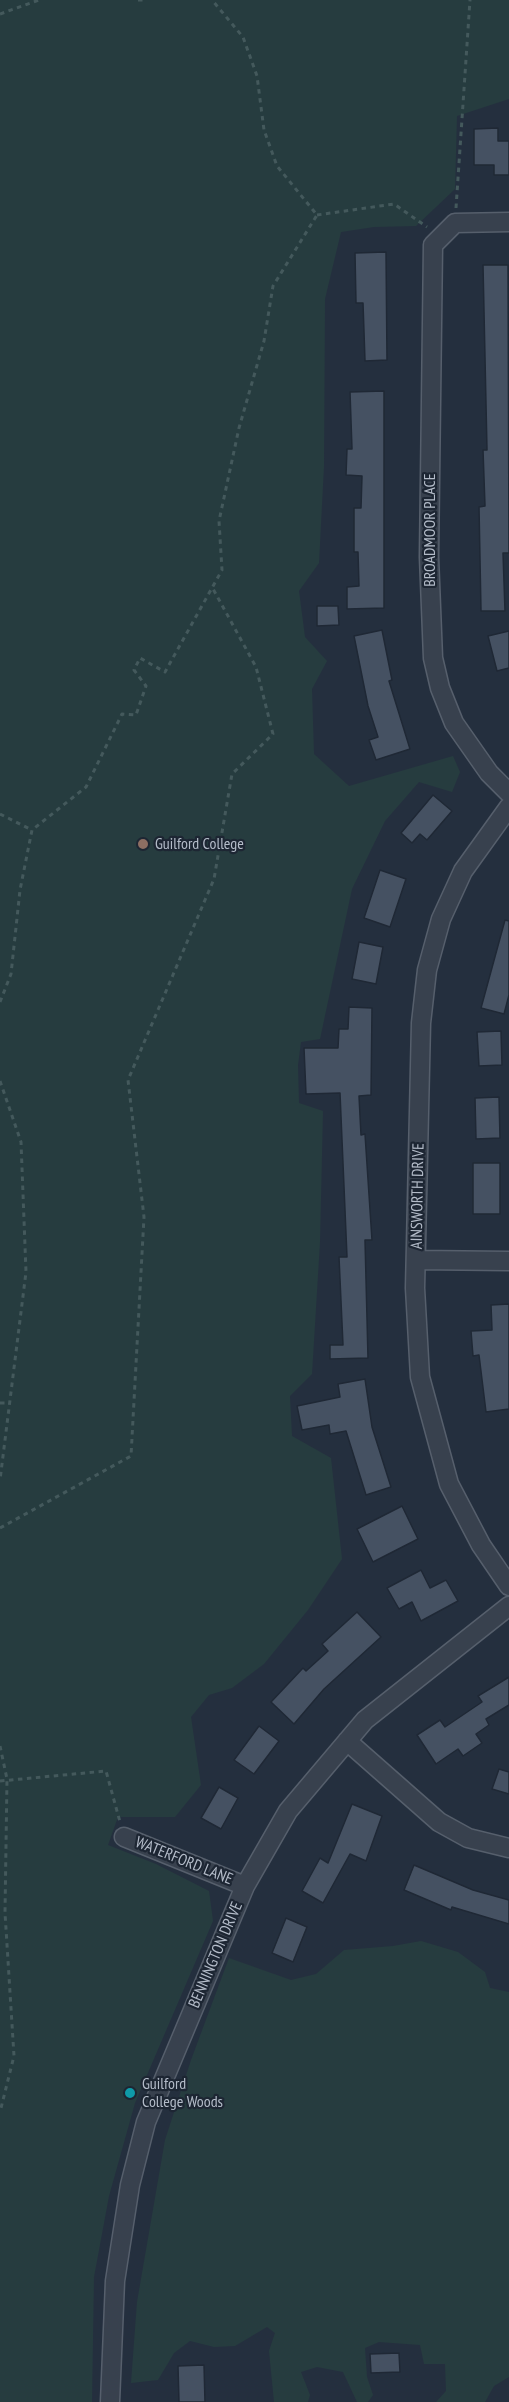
<!DOCTYPE html>
<style>
body{margin:0}
canvas{display:block;background:#242f3e}
</style>
<canvas width="509" height="2402"></canvas>
<script>
const c = document.querySelector('canvas').getContext('2d');
c.lineJoin = 'round';
function paint(path, color) { c.fillStyle = color; c.fill(path, 'evenodd'); }
const poly = rows => new Path2D(rows.map(r => 'M' + r).join(''));
function trace(path, color, width, dash) { c.strokeStyle = color; c.lineWidth = width; c.lineCap = dash ? 'butt' : 'round'; c.setLineDash(dash || []); c.stroke(path); }
function write(font, color, halo, rows, align = 'center') {
  c.font = font + ' "PT Sans Narrow",sans-serif'; c.lineWidth = 4.5; c.setLineDash([]); c.textBaseline = 'middle'; c.strokeStyle = halo; c.fillStyle = color; for (const [text, x, y, turn = 0] of rows) {
    c.save(); c.translate(x, y); c.rotate((+turn || 0) * Math.PI / 180); c.textAlign = isNaN(turn) ? turn : align; if (halo) c.strokeText(text, 0, 0); c.fillText(text, 0, 0); c.restore();
  }
}
const green = poly([
 [0,0,509,0,509,99,457,116,455,189,416,226,374,227,341,232,325,299,324,466,319,563,299,591,305,637,327,661,312,689,314,754,349,786,453,756,460,772,452,792,419,782,385,821,352,889,320,1039,301,1042,298,1065,299,1103,323,1111,320,1242,312,1374,290,1396,292,1436,331,1458,342,1559,308,1610,264,1664,232,1688,209,1695,191,1717,201,1785,175,1817,118,1817,108,1845,156,1864,209,1891,213,1921,135,2103,109,2196,94,2277,92,2402,0,2402],
 [421,1941,458,1952,485,1972,490,1988,509,1992,509,2377,494,2386,485,2402,436,2402,446,2391,445,2364,424,2364,420,2345,379,2342,365,2348,367,2377,373,2395,368,2402,357,2402,343,2372,317,2367,301,2372,310,2395,308,2402,274,2402,269,2351,275,2333,267,2327,235,2346,214,2347,190,2341,174,2353,158,2380,131,2383,137,2302,165,2140,191,2060,229,1958,291,1980,316,1974,344,1950,393,1946]
]);
const building = poly([
 [498,128,498,141,509,141,509,175,494,175,494,165,474,165,474,129,498,128],
 [386,252,387,360,365,361,363,303,356,303,355,253,386,252],
 [483,265,508,265,509,553,503,553,505,611,481,611,479,507,485,506,483,450,487,450,483,265],
 [384,391,384,608,347,609,347,587,359,586,358,552,354,552,354,508,361,508,362,476,346,475,347,449,352,449,350,392,384,391],
 [317,606,338,606,339,625,317,626,317,606],
 [382,630,392,680,389,681,410,749,376,760,369,740,378,737,368,706,354,636,382,630],
 [509,631,509,668,497,671,488,636,509,631],
 [433,795,452,811,427,840,420,834,412,843,401,833,433,795],
 [380,870,406,879,390,927,364,918,380,870],
 [505,920,509,921,509,995,504,1014,481,1008,505,920],
 [359,942,383,947,376,984,352,979,359,942],
 [349,1007,372,1008,371,1095,359,1096,361,1135,365,1134,372,1240,365,1240,368,1358,330,1359,330,1345,343,1345,339,1257,347,1257,340,1093,306,1094,304,1048,338,1048,339,1029,348,1029,349,1007],
 [501,1031,502,1065,479,1066,477,1032,501,1031],
 [499,1097,500,1138,476,1139,475,1098,499,1097],
 [473,1163,500,1163,500,1214,473,1214,473,1163],
 [509,1304,509,1409,486,1412,479,1355,473,1356,471,1331,492,1330,491,1305,509,1304],
 [365,1379,372,1427,391,1487,366,1495,346,1431,330,1434,329,1425,302,1430,297,1406,340,1397,338,1384,365,1379],
 [402,1506,418,1539,373,1562,357,1529,402,1506],
 [421,1570,430,1588,446,1580,458,1601,421,1621,412,1602,399,1609,387,1588,421,1570],
 [357,1612,381,1637,324,1689,294,1724,271,1702,303,1668,306,1671,328,1651,322,1644,357,1612],
 [509,1677,509,1705,486,1719,489,1725,476,1734,482,1743,463,1756,458,1749,436,1764,417,1735,440,1720,445,1727,482,1702,478,1696,509,1677],
 [259,1726,279,1741,254,1774,234,1760,259,1726],
 [499,1769,509,1772,509,1794,492,1789,499,1769],
 [219,1787,238,1798,221,1829,201,1818,219,1787],
 [352,1804,382,1816,366,1861,350,1854,323,1903,302,1891,320,1858,328,1863,352,1804],
 [414,1865,473,1890,509,1900,509,1924,452,1907,451,1910,404,1890,414,1865],
 [286,1918,307,1927,293,1962,272,1953,286,1918],
 [399,2353,400,2372,371,2373,370,2354,399,2353],
 [204,2365,205,2402,179,2402,178,2366,204,2365]
]);
const path = poly([
 [138,0,145,0],
 [0,14,39,0],
 [456,208,470,0],
 [317,215,394,204,427,227],
 [0,814,32,830],
 [0,1002,11,974,20,890,32,830,86,787,122,714,136,715,146,686,134,670,140,658,165,672,222,570,219,521,239,428,264,341,273,286,317,215,277,166,264,130,257,76,243,37,212,0],
 [0,1081,21,1142,26,1272,0,1480],
 [0,1403,10,1403],
 [0,1528,131,1456,144,1217,128,1080,214,879,232,774,273,734,256,667,212,587],
 [0,1746,7,1779,5,1913,14,2056,0,2112],
 [0,1781,106,1771,120,1822]
]);
const minor = poly([
 [509,222,455,223,433,245,429,557,433,658,440,688,454,723,489,773,509,793],
 [509,807,463,871,441,919,427,970,421,1023,415,1288,420,1377,449,1484,481,1545,509,1586],
 [417,1260,509,1261],
 [347,1741,439,1822,468,1838,509,1848],
 [124,1837,245,1886],
 [110,2402,115,2281,130,2185,146,2122,245,1886,288,1811,365,1720,509,1606]
]);
const markers = [
 [143,844,6,"#8d6e63"],
 [130,2093,6,"#0f9aa8"]
];
const streetNames = [
 ["BROADMOOR PLACE",430,530,-90],
 ["AINSWORTH DRIVE",418,1196,-89],
 ["WATERFORD LANE",184,1861,22],
 ["BENNINGTON DRIVE",216,1955,-67]
];
const poiNames = [
 ["Guilford College",155,844],
 ["Guilford",142,2084],
 ["College Woods",142,2102]
];
paint(green, '#263c3f');
paint(building, '#455162');
trace(building, '#1f2835', 1.5);
trace(minor, '#565f6c', 21);
trace(path, '#44595c', 3, [4.5, 4.5]);
trace(minor, '#38414e', 18);
for (const [x, y, r, color] of markers) { const dot = new Path2D(); dot.arc(x, y, r, 0, 2 * Math.PI); c.fillStyle = color; c.fill(dot); trace(dot, '#1d2633', 2); }
write('16px', '#b4bcc9', '#1d2633', streetNames);
write('16px', '#b4bcc9', '#1d2633', poiNames, 'left');
</script>
